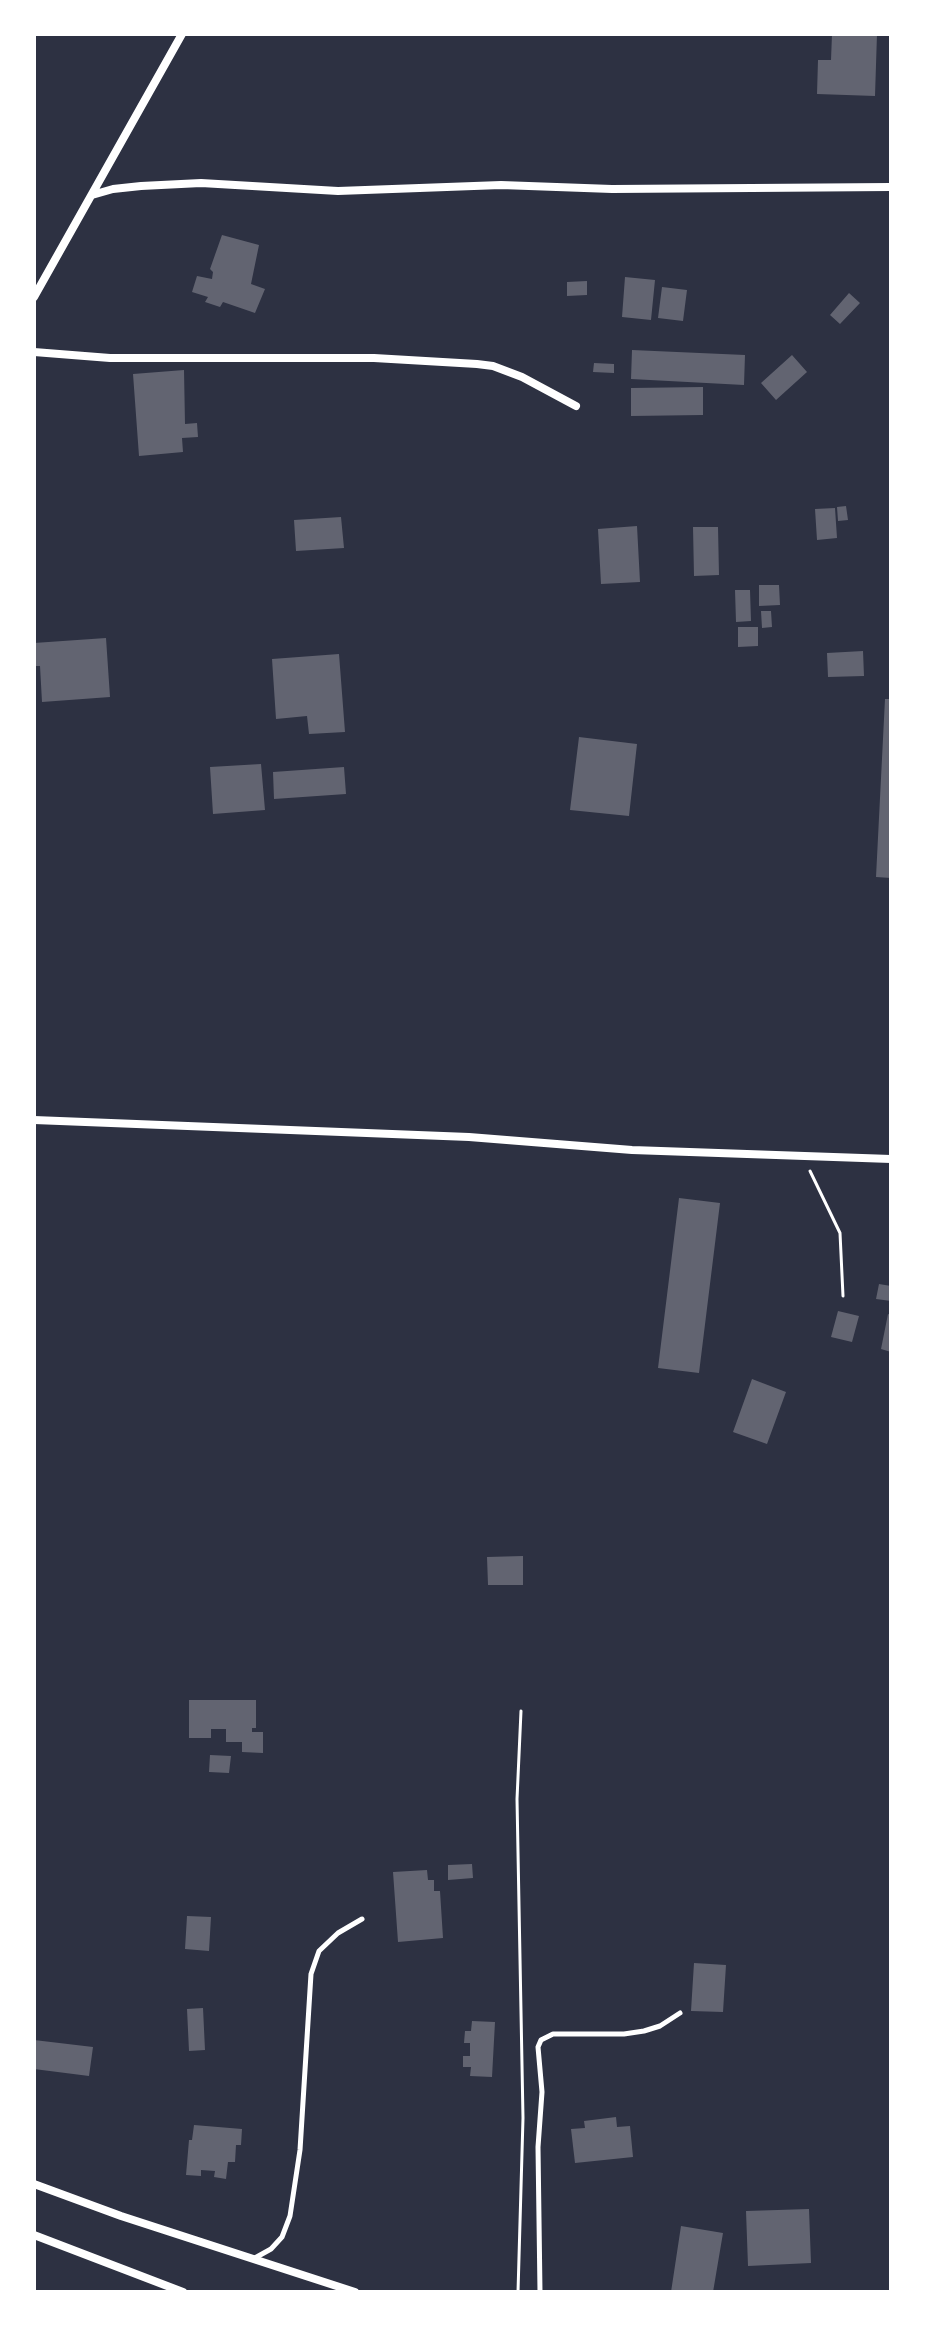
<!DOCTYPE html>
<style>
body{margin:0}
#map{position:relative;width:925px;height:2326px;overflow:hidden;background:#2d3142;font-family:"Playfair Display",serif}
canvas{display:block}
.frame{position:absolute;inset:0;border:36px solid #fff;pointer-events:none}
</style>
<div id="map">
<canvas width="925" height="2326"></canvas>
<div class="frame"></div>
</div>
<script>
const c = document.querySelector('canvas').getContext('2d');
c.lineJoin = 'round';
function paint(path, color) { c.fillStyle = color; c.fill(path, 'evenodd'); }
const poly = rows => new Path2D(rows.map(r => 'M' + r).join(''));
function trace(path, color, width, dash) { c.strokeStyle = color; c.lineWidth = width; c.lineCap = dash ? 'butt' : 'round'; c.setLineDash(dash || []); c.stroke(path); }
const building = poly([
 [832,34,877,34,875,96,817,94,818,60,831,60],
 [222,235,259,245,251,284,265,289,255,313,223,302,220,307,205,302,208,297,192,292,197,276,212,279,213,272,210,269],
 [625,277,655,280,651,320,622,317],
 [587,281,587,295,567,296,567,282],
 [662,287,687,290,683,321,658,318],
 [849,293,860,303,840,324,830,315],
 [632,350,745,355,744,385,631,379],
 [792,355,807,372,776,400,761,383],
 [594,363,614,364,614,373,593,372],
 [184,370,185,424,197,423,198,437,182,438,183,452,139,456,133,374],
 [703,387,703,415,631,416,631,388],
 [846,506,848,520,838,521,837,507],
 [835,508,837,538,817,540,815,509],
 [341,517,344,548,296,551,294,520],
 [637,526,640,582,601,584,598,529],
 [693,527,718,527,719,575,694,576],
 [759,585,779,585,780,605,759,606],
 [735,590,750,590,751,621,736,622],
 [761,611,771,611,772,627,762,628],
 [738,627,758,627,758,646,738,647],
 [106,638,110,697,42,702,40,666,34,666,34,643],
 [863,651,864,676,828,677,827,653],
 [339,654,345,732,309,734,307,716,276,719,272,659],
 [885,699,891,699,891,878,876,877],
 [579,737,637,744,629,816,570,810],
 [261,764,265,810,213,814,210,767],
 [344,767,346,794,274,799,273,772],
 [679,1198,720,1203,699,1373,658,1368],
 [879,1284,891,1286,891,1301,876,1299],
 [838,1311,859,1316,852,1342,831,1337],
 [888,1314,891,1315,891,1352,881,1349],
 [752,1379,786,1392,767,1444,733,1432],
 [523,1556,523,1585,488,1585,487,1557],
 [189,1700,256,1700,256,1728,252,1728,252,1732,263,1732,263,1753,242,1752,242,1742,226,1742,226,1729,211,1729,211,1738,189,1738],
 [210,1755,231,1756,229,1773,209,1772],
 [472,1864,473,1878,448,1880,448,1865],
 [427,1870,428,1880,434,1880,434,1891,440,1891,443,1938,398,1942,393,1872],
 [187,1916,211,1917,209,1951,185,1949],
 [694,1963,726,1965,723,2012,691,2011],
 [203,2008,205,2050,189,2051,187,2009],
 [472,2021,495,2022,492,2077,470,2076,471,2067,463,2067,463,2056,470,2056,470,2043,464,2043,465,2031,471,2031],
 [34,2040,93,2047,89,2076,34,2069],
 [616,2117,617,2127,630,2126,633,2157,575,2163,571,2129,585,2128,584,2121],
 [194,2125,242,2129,241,2145,236,2145,235,2162,228,2162,226,2179,214,2177,215,2171,201,2170,201,2176,186,2175,189,2140,192,2140],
 [809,2209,811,2263,748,2266,746,2211],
 [681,2226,723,2233,713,2292,671,2292]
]);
const path = poly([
 [810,1171,840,1233,843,1296],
 [518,2292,523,2118,517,1799,521,1711]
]);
const service = poly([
 [253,2259,271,2249,282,2237,290,2216,300,2150,311,1974,319,1951,338,1933,362,1919],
 [540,2292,538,2147,542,2092,538,2047,541,2040,553,2034,624,2034,644,2031,660,2026,680,2013]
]);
const minor = poly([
 [92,195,113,189,141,186,201,183,338,191,501,185,612,189,891,187],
 [34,297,182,34],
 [34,352,110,358,374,358,477,364,493,366,522,377,576,406],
 [34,1120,469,1137,632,1150,891,1159],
 [34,2184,121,2216,355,2292],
 [34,2235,183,2292]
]);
paint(building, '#626471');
trace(path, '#fff', 3);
trace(service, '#fff', 5);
trace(minor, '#fff', 8);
</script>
